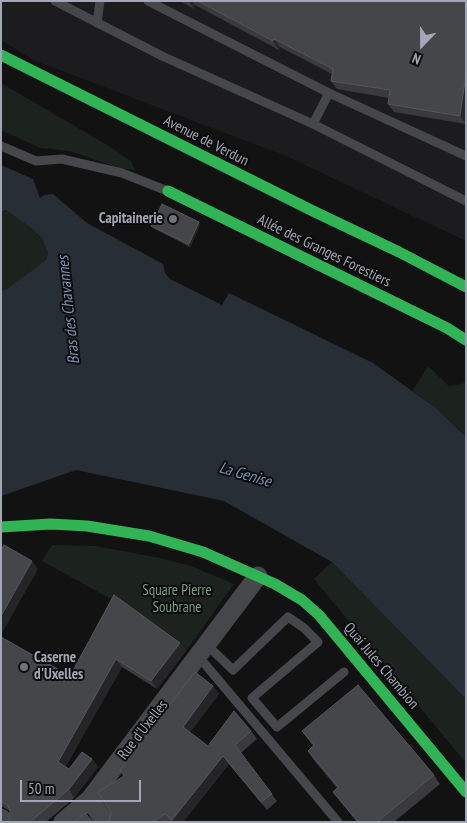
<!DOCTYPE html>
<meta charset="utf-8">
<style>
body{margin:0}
#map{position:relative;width:467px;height:823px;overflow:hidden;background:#121212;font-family:"PT Sans Narrow",sans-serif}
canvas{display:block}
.frame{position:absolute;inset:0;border:2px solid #a2a7b3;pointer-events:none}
.north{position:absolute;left:397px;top:20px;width:50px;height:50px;-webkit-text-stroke:4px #0c0c0e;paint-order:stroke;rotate:202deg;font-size:14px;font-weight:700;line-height:20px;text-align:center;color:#a2a7b3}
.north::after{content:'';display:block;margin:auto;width:18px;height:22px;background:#a2a7b3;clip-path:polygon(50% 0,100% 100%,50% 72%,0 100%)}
.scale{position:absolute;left:20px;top:780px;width:121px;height:22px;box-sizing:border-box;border:2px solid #a2a7b3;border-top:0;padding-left:6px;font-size:15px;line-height:18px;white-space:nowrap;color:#a2a7b3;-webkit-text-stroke:4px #0c0c0e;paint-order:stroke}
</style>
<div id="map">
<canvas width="467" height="823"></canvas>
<div class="frame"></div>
<div class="north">N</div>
<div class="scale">50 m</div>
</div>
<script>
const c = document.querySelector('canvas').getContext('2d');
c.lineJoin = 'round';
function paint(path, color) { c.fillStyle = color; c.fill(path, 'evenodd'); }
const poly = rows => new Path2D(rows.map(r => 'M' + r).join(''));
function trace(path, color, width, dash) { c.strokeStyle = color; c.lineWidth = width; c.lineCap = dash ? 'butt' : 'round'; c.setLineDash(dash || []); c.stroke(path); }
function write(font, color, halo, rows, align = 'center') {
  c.font = font + ' "PT Sans Narrow",sans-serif'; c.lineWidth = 4; c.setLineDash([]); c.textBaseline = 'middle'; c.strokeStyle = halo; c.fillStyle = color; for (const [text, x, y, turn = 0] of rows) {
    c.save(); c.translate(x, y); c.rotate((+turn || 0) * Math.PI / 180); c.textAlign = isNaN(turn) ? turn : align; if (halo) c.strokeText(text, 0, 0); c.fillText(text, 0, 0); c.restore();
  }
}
const built = poly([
 [1,1,466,1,466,241,286,156,33,60,1,40]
]);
const green = poly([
 [1,83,107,145,131,161,135,170,119,168,70,151,40,148,1,130],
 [6,210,15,214,42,238,48,253,46,260,7,289,1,291,1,212],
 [428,366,449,386,462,384,466,381,466,437,437,409,412,391],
 [52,545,96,546,160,558,191,566,234,584,186,651,120,604,42,561],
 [332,562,466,699,466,763,314,579]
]);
const water = poly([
 [1,165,33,179,40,198,45,195,53,194,87,223,163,264,165,273,170,279,222,305,229,293,373,363,437,409,466,437,466,699,332,562,224,501,76,470,1,496,1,291,7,289,46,260,48,253,42,238,30,227,6,210,1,212]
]);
const lane = poly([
 [55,1,162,56,313,124,466,201],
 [148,1,329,93,466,156],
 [97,23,100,1],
 [313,124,329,93],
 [1,146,36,161,62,159,122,173,165,190],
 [207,645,233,670,288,617,304,628,318,642,252,698,277,727,344,672],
 [199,657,338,822]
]);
const street = poly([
 [90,799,105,822],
 [1,818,5,822],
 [63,822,90,799,258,576]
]);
const fast = poly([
 [1,55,315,212,399,252,466,287],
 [168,191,447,328,466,340],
 [1,527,51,524,87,526,149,536,203,552,275,584,302,600,319,615,466,792]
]);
const wall = poly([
 [180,1,398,1,466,124,394,112,388,104,389,98,337,89,331,81,332,74,280,47,279,50,195,5,194,9],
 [200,225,190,247,153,228,151,226],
 [114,595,186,651,157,689,122,667,65,767,69,769,92,759,98,767,74,798,46,822,7,822,10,817,10,811,1,806,1,637,70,676],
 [213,686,219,694,190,732,208,746,251,731,257,739,241,753,277,801,267,810,229,764,183,822,107,822,110,819,124,776],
 [302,731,434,775,440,784,394,822,357,822,333,792,337,788,314,760,308,751,313,746]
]);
const shadedWall = poly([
 [189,1,192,1,195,5,194,9],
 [274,39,280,47,279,50,273,41],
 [466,74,466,124,460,116],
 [199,222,200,225,190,247,189,244],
 [32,561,38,569,1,635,1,616],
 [180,643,186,651,157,689,151,681],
 [116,659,122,667,64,770,58,762],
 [213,686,219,694,188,735,183,727],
 [223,756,229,764,183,822,174,822,172,820],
 [92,759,98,767,74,798,69,789]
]);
const building = poly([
 [198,1,398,1,403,2,403,1,466,1,466,74,460,116,388,104,390,90,331,81,333,69,274,39,273,41,198,1],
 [162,204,199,222,189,244,151,226,162,204],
 [4,545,32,561,1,616,1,550,4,545],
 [114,595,180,643,151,681,116,659,58,762,69,769,82,752,92,759,69,789,30,822,7,822,10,817,10,811,8,806,1,801,1,637,70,676,114,595],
 [195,672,213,686,183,727,208,746,234,711,251,731,235,745,272,794,261,802,223,756,172,820,165,814,153,822,107,822,110,819,111,813,98,792,124,776,120,770,195,672],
 [358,685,434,775,377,822,358,822,333,792,338,787,308,751,314,745,302,731,358,685],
 [85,813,93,822,74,822,85,813]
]);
const markers = [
 [173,219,5,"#70737b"],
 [24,667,5,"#70737b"]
];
const streetNames = [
 ["Avenue de Verdun",206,141,27],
 ["Allée des Granges Forestiers",324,251,26],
 ["Quai Jules Chambion",381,666,50],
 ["Rue d'Uxelles",143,730,-52]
];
const poiNames = [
 ["Capitainerie",163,219],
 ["Caserne",34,658,"left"],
 ["d'Uxelles",34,675,"left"]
];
const parkNames = [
 ["Square Pierre",177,591],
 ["Soubrane",177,608]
];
const waterNames = [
 ["Bras des Chavannes",69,310,-96],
 ["La Genise",245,475,16]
];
paint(built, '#1c1c1e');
paint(green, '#1c221d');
paint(water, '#282e35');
trace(lane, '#46474b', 9);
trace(street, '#46474b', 19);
trace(fast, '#30b455', 11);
paint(wall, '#3a3a3e');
paint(shadedWall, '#252527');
paint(building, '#45464a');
trace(building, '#54555b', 1);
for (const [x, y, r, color] of markers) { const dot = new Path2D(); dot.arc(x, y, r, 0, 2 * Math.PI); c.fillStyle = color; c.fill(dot); trace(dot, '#0c0c0e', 2); }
write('15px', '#a2a7b3', '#0c0c0e', streetNames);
write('bold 15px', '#a2a7b3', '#0c0c0e', poiNames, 'right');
write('15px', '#799f7d', '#0c0c0e', parkNames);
write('italic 16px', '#7892af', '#0c0c0e', waterNames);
</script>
